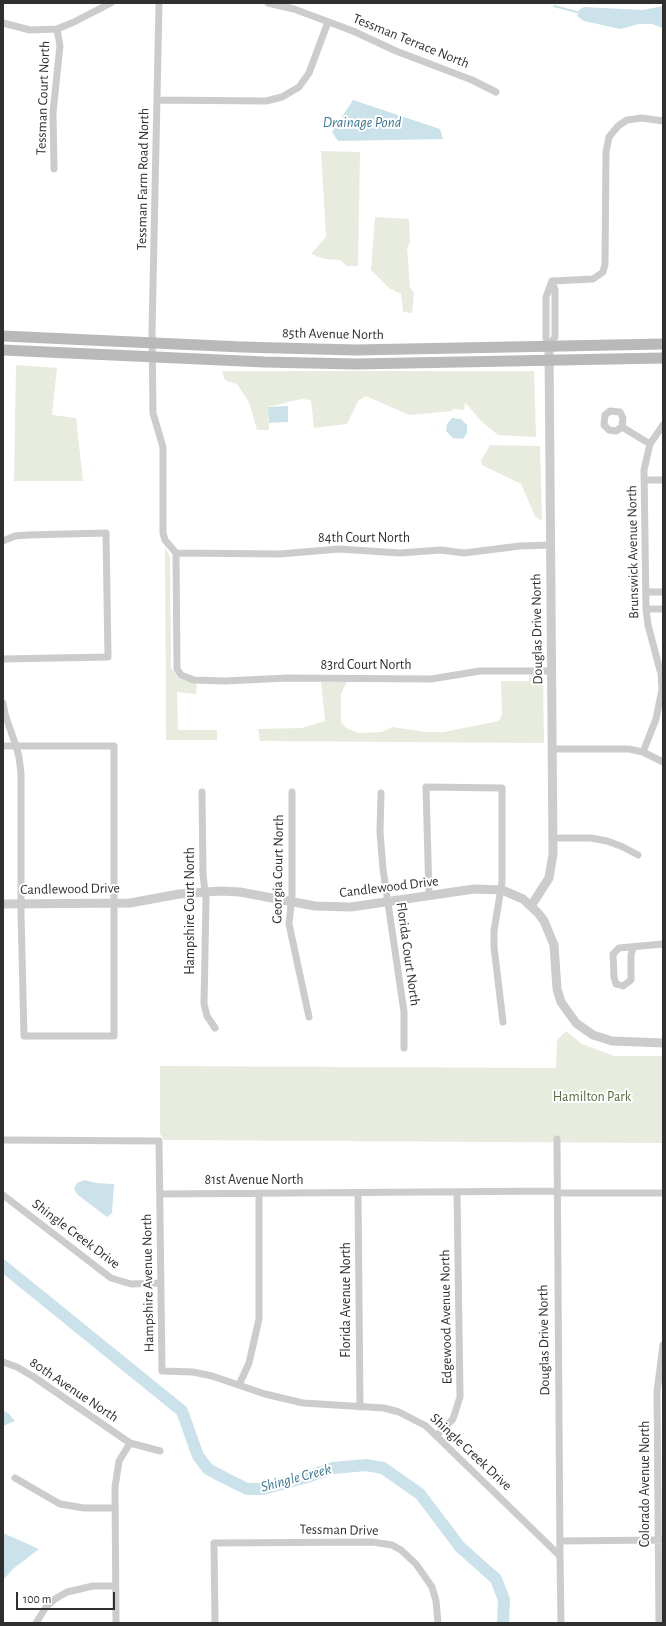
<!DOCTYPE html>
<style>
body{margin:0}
#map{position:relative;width:666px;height:1626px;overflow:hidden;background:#fff;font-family:"Alegreya Sans",sans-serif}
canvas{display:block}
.frame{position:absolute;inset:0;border:4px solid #2f2f2f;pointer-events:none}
.scale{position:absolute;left:16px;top:1592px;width:99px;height:18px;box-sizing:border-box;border:2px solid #2f2f2f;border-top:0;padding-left:5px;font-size:12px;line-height:14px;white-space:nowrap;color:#2f2f2f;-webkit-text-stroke:3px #fff;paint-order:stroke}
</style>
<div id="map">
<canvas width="666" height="1626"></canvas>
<div class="frame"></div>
<div class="scale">100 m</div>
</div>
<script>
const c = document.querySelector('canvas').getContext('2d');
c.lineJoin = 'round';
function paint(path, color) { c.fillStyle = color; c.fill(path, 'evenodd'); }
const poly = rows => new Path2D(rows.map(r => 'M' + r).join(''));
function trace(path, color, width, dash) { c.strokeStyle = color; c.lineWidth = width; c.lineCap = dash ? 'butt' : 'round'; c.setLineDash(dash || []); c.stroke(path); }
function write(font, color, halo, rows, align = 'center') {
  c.font = font + ' "Alegreya Sans",sans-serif'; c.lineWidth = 4; c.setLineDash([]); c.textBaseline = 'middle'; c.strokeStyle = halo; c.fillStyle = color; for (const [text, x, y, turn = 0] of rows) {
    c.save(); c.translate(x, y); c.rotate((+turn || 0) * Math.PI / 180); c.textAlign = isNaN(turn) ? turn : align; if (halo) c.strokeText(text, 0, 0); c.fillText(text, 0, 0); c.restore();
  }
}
const green = poly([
 [321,151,360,152,358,266,347,266,340,260,325,259,311,254,326,237],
 [375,217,409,219,410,242,407,248,410,288,414,293,412,313,403,312,401,294,389,288,371,270],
 [16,365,57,368,52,415,76,418,83,481,14,481],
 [222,371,534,371,536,437,498,435,481,421,465,402,464,410,453,409,452,411,409,415,366,396,358,401,347,424,314,428,311,400,301,399,268,407,269,430,257,430,249,402,237,384,225,380],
 [490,445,540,446,542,521,535,516,521,484,482,465,481,461],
 [165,548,170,557,171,668,178,678,197,684,196,694,177,692,178,730,217,730,217,740,166,740],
 [529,675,543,676,544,743,260,741,258,729,302,728,325,721,321,682,347,682,341,694,341,722,346,728,359,733,382,732,392,727,427,732,444,732,499,721,502,714,501,681,529,681],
 [566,1031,582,1044,614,1056,663,1056,663,1143,164,1140,160,1134,160,1066,556,1068,557,1040]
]);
const water = poly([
 [663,6,663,28,652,24,639,24,620,29,584,21,577,16,579,10,584,7,643,10],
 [353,100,440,129,443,139,338,141,332,132],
 [288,406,288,422,269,423,268,407],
 [452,418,461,419,467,425,467,433,463,439,453,438,446,431,447,424],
 [85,1180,96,1183,114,1184,112,1213,107,1217,78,1195,74,1189,77,1183],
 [3,1410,9,1414,15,1421,3,1426],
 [3,1533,39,1549,13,1569,3,1580]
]);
const stream = poly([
 [554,6,580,13]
]);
const river = poly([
 [3,1266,182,1411,198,1456,208,1469,221,1476,247,1489,263,1489,307,1477,333,1468,366,1465,383,1468,420,1494,460,1547,496,1579,504,1600,503,1623]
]);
const minor = poly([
 [159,3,152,333,153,413,163,447,163,533,165,540,176,553,177,669,181,675,194,680,224,681,288,678,431,679,480,671,552,671],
 [268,3,294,9,353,31,396,51,472,80,496,92],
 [3,23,30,30,57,29,74,22,111,3],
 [157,100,266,101,282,97,299,87,309,73,328,22],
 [54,169,53,112,60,46,57,29],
 [552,281,593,279,603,272,605,264,606,152,609,137,618,126,627,120,642,118,663,121],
 [549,346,555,337,555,290,552,281],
 [549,346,546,338,546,297,552,281],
 [622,427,616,431,609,430,604,425,605,415,610,411,620,412,623,418,622,427,650,444],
 [645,480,663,480],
 [3,541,15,536,28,535,106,533,108,657,3,659],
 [176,553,280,554,339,549,400,553,441,550,464,553,520,546,550,545],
 [646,592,663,592],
 [646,609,663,609],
 [3,703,5,714,9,726,16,746,19,757,21,773,21,913,24,1036,114,1036,114,746,3,746],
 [552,749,629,749,643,752,663,762],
 [643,752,656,719,662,689,661,674,648,625,646,609,644,470,650,444,663,425],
 [202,792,203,875,206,900,204,1004,207,1016,215,1028],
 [292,792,292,895,289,924,309,1017],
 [381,793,380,832,383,869,404,1012,404,1048],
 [554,838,591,838,607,841,623,847,638,855],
 [429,896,426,787,502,788,502,882,494,931,494,947,503,1022],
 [633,948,631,955,631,980,623,986,616,984,614,977,613,954,619,948,663,944],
 [557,1139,560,1556],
 [3,1140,159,1141,162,1371,193,1372,212,1376,265,1394,303,1403,384,1408,399,1412,426,1426,560,1556,561,1623],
 [358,1193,360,1407],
 [557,1193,663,1193],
 [160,1194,557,1191],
 [3,1195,111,1278,131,1284,161,1283],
 [3,1362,17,1367,34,1377,130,1443,160,1451],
 [239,1385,249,1363,259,1319,259,1193],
 [437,1435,453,1419,460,1397,457,1192],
 [15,1478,60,1504,84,1508,115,1508],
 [560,1541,663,1540],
 [36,1623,46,1607,55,1599,67,1592,93,1586,115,1586],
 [116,1623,115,1487,119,1461,130,1443],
 [215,1623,214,1543,372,1542,392,1545,401,1550,416,1564,432,1587,436,1601,438,1623],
 [659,1623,657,1392,663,1345]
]);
const tertiary = poly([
 [3,904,130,903,179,894,220,891,240,892,315,906,351,907,474,889,502,890,523,899,538,913,544,921,554,945,557,989,561,1002,576,1023,593,1035,612,1041,663,1043],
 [531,906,549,878,553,854,549,346]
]);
const secondary = poly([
 [3,336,242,347,356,350,663,344],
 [3,350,264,362,356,364,663,358]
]);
const streetNames = [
 ["Tessman Terrace North",411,41,22],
 ["Tessman Court North",43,98,-88],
 ["Tessman Farm Road North",143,179,-89],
 ["85th Avenue North",333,334,1],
 ["84th Court North",364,538],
 ["Brunswick Avenue North",633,552,-91],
 ["Douglas Drive North",537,629,-91],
 ["83rd Court North",366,665],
 ["Georgia Court North",278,869,-89],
 ["Candlewood Drive",389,887,-7],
 ["Candlewood Drive",70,889,-1],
 ["Hampshire Court North",190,911,-90],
 ["Florida Court North",408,954,82],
 ["81st Avenue North",254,1180],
 ["Shingle Creek Drive",76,1234,37],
 ["Hampshire Avenue North",148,1283,-91],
 ["Florida Avenue North",346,1300,-90],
 ["Edgewood Avenue North",446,1317,-91],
 ["Douglas Drive North",544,1340,-91],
 ["80th Avenue North",74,1390,34],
 ["Shingle Creek Drive",471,1452,43],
 ["Colorado Avenue North",645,1484,-90],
 ["Tessman Drive",339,1530,1]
];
const parkNames = [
 ["Hamilton Park",592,1097]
];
const waterNames = [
 ["Drainage Pond",362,122],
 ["Shingle Creek",296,1478,-15]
];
paint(green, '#e7ecde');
paint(water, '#cbe2eb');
trace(stream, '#cbe2eb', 2);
trace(river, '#cbe2eb', 12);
trace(minor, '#ccc', 7);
trace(tertiary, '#ccc', 9);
trace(secondary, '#b9b9b9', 11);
write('14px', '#2f2f2f', '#fff', streetNames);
write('14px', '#576a3e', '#fff', parkNames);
write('italic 15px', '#3f7890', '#fff', waterNames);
</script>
